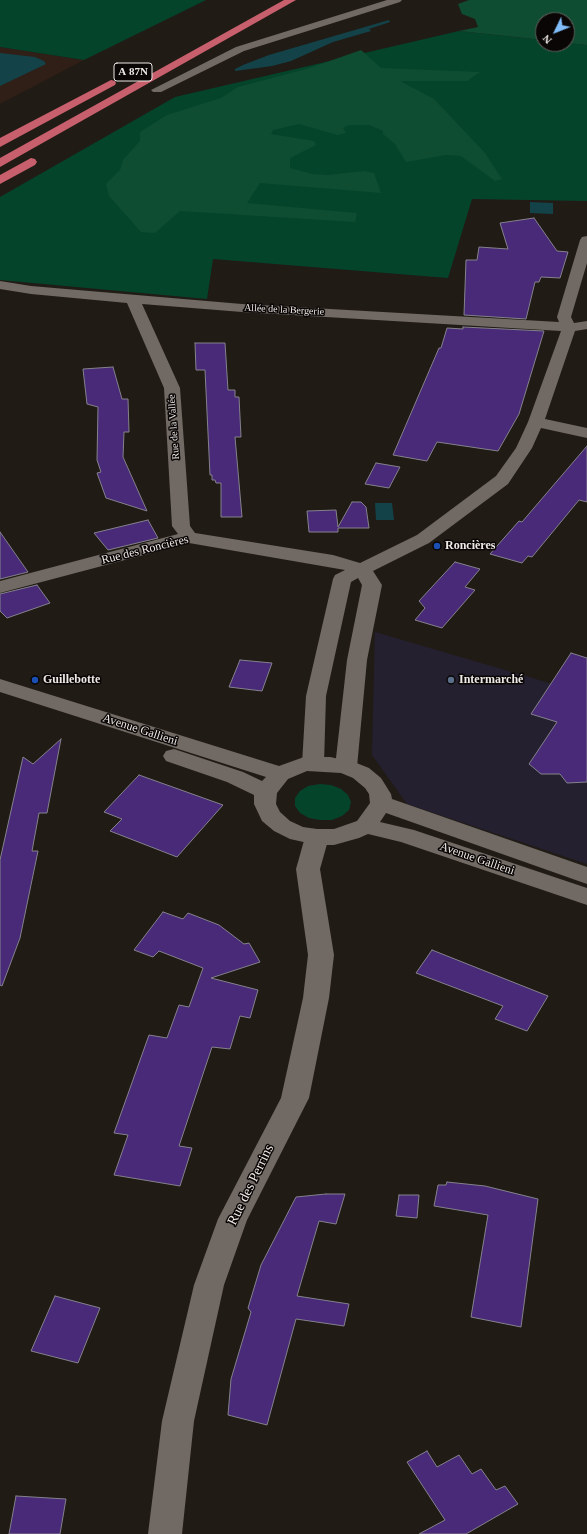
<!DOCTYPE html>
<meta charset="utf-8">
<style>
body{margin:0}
#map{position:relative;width:587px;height:1534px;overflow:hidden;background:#211b16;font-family:Georgia,serif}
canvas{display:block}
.north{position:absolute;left:535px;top:12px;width:40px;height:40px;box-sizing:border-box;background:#090605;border:1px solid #65615f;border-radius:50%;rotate:227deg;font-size:11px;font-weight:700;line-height:16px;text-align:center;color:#eee9e6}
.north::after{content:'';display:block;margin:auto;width:14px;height:18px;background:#80bdfa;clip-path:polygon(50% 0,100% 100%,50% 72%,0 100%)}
</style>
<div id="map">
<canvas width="587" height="1534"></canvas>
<div class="north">N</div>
</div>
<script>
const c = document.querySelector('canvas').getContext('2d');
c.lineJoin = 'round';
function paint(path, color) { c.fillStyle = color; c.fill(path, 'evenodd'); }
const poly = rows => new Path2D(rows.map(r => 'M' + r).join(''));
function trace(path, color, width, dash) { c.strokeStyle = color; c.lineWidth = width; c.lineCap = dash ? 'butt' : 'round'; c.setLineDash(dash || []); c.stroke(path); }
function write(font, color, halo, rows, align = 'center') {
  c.font = font + ' Georgia,serif'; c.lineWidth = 3; c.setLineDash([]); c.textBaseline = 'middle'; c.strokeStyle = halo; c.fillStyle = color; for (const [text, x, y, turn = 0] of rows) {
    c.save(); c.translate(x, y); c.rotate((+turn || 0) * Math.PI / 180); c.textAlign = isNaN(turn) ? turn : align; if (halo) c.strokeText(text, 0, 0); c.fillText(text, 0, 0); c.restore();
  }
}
const commercial = poly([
 [375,632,587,694,587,864,407,804,372,755]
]);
const industrial = poly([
 [0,47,84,60,0,104]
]);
const green = poly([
 [0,0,206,0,84,60,0,47],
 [459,31,543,40,543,44,567,43,587,45,587,201,472,199,448,278,213,259,207,299,0,280,0,197,175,97],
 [320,784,331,785,341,789,348,795,351,802,349,810,342,816,332,820,320,820,309,818,300,813,295,806,295,798,300,791,308,786]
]);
const forest = poly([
 [469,0,587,0,587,45,567,43,567,20,543,20,543,40,459,31,478,27,475,19,462,14,458,4],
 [361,50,381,68,480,72,467,81,400,81,434,99,485,153,502,179,495,181,461,156,446,155,406,162,395,144,383,134,383,131,369,125,349,125,343,128,346,133,337,135,299,124,273,130,271,134,314,141,316,145,290,158,290,168,312,174,328,175,364,171,374,173,381,193,260,183,247,203,357,213,355,222,180,211,155,233,141,232,109,196,106,184,120,170,123,160,140,141,140,132,167,115,221,98,238,87,310,68]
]);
const water = poly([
 [389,20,390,22,369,29,371,31,333,42,291,61,272,66,235,71,235,69,243,65,269,55],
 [0,53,35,57,44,61,46,64,0,86],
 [530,202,553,203,553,214,530,213],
 [375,503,392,503,394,520,376,520]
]);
const building = poly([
 [534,218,557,251,568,252,560,278,541,277,539,282,535,282,526,319,464,315,466,260,477,260,479,247,508,249,500,223,534,218],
 [463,327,544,331,519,414,498,451,437,442,427,461,393,455,439,348,441,348,447,328,463,329,463,327],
 [195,343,225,343,228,390,235,390,235,397,239,397,241,437,235,437,242,517,221,517,221,483,216,483,215,480,212,480,212,475,210,475,205,370,196,370,195,343],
 [113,367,122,399,128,399,129,432,124,432,123,457,147,511,106,498,97,473,101,472,97,460,98,407,87,404,83,369,113,367],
 [587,446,587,502,579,500,532,557,528,556,522,563,490,554,519,521,522,522,587,446],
 [376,463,400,467,389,488,365,484,376,463],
 [352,502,361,502,366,507,369,528,338,528,338,532,309,532,307,511,336,510,338,527,352,502],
 [148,520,158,538,108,550,94,533,148,520],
 [0,532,28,572,0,579,0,532],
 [455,562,480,569,465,587,475,590,442,628,415,620,425,608,419,601,455,562],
 [37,585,50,603,7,618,0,611,0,594,37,585],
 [571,653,587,658,587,782,567,783,560,774,541,774,529,764,557,722,531,714,571,653],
 [240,660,272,663,262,691,229,687,240,660],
 [61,739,47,813,39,813,32,851,38,851,20,938,2,986,0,985,0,860,23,757,33,764,61,739],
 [139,775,223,805,177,857,110,831,122,819,104,812,139,775],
 [163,912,183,919,188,913,219,925,244,944,249,943,260,962,211,978,258,990,250,1018,240,1016,230,1049,212,1047,179,1146,192,1148,180,1186,114,1175,128,1135,114,1133,149,1035,167,1038,179,1005,189,1007,203,968,159,951,153,957,134,950,163,912],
 [432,950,548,996,527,1031,495,1019,503,1006,416,973,432,950],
 [447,1182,485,1186,538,1199,521,1327,471,1317,488,1215,434,1206,438,1185,446,1185,447,1182],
 [326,1194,345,1194,336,1224,319,1221,297,1296,349,1304,344,1326,296,1319,267,1425,228,1415,231,1379,251,1312,248,1308,261,1265,296,1197,326,1194],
 [399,1195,419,1195,417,1218,396,1216,399,1195],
 [55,1296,100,1308,78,1363,31,1351,55,1296],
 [427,1451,437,1467,459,1455,472,1474,481,1469,496,1490,505,1486,518,1504,466,1534,419,1534,445,1520,407,1462,427,1451],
 [16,1496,66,1499,60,1534,9,1534,16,1496]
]);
const minor = poly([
 [587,236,587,263,571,317,574,323,587,321,587,329,575,331,545,419,587,428,587,438,541,428,532,448,508,484,429,543,373,571,382,585,367,660,357,767,354,772,346,774,338,772,335,767,347,660,362,585,358,578,351,582,326,696,324,764,321,769,313,771,305,769,302,764,306,696,333,579,335,575,345,570,189,543,0,593,0,581,178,534,172,526,164,388,127,303,31,294,0,289,0,281,31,286,242,304,559,322,557,317,580,240,582,237,587,236],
 [142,304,242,312,561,331,528,422,516,448,496,476,417,535,360,563,333,555,195,533,190,526,180,388,142,304]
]);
const tertiary = poly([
 [387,0,402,0,400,2,244,51,161,92,153,92,151,90,236,47,387,0],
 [317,829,325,832,329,837,320,869,334,955,329,998,309,1098,247,1220,224,1285,194,1421,182,1534,148,1534,162,1421,194,1285,218,1219,281,1098,303,998,308,955,296,869,305,837,309,832,317,829]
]);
const secondary = poly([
 [0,679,279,766,304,757,330,757,354,762,369,768,381,778,391,794,392,799,587,867,587,884,386,813,380,822,414,830,587,888,587,905,401,842,368,834,359,838,334,845,317,845,290,839,274,831,262,821,254,804,254,795,227,782,166,761,163,756,166,751,174,749,243,772,262,781,266,777,0,692,0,679],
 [307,771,341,773,353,778,365,788,369,794,370,803,357,821,334,829,317,829,303,827,290,821,280,812,276,804,277,793,288,779,307,771]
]);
const motorway = poly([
 [284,0,296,0,0,167,0,158,284,0],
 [111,80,115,81,116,83,115,85,0,147,0,138,111,80],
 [31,158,35,159,37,162,35,165,0,184,0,175,31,158]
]);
const markers = [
 [437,546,4,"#1a4fb4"],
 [35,680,4,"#1a4fb4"],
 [451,680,4,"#5c6f8a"]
];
const farStreetnames = [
 ["Allée de la Bergerie",284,310,3],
 ["Rue de la Vallée",174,427,-94]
];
const shields = [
 [133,72,38]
];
const shieldNames = [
 ["A 87N",133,72]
];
const poiNames = [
 ["Roncières",445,546],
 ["Guillebotte",43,680],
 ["Intermarché",459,680]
];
const streetNames = [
 ["Rue des Roncières",145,550,-14],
 ["Avenue Gallieni",140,730,18],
 ["Avenue Gallieni",477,859,19]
];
const nearStreetnames = [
 ["Rue des Perrins",251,1185,-64]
];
paint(commercial, '#242030');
paint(industrial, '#2f1f17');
paint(green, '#04442b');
paint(forest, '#0f4d32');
paint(water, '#134349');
paint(building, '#482a78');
trace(building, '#84828b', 1);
paint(minor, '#716963');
paint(tertiary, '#716963');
paint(secondary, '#716963');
paint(motorway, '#c7606c');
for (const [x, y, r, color] of markers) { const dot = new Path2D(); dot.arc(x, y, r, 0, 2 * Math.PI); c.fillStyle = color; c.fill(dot); trace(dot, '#090605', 1.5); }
write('10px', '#eee9e6', '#090605', farStreetnames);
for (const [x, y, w] of shields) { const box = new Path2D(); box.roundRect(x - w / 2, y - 9, w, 18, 3); c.fillStyle = '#090605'; c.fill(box); trace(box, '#eee9e6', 1); }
write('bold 11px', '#eee9e6', null, shieldNames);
write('bold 12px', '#eee9e6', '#090605', poiNames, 'left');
write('12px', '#eee9e6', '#090605', streetNames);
write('14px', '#eee9e6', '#090605', nearStreetnames);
</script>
